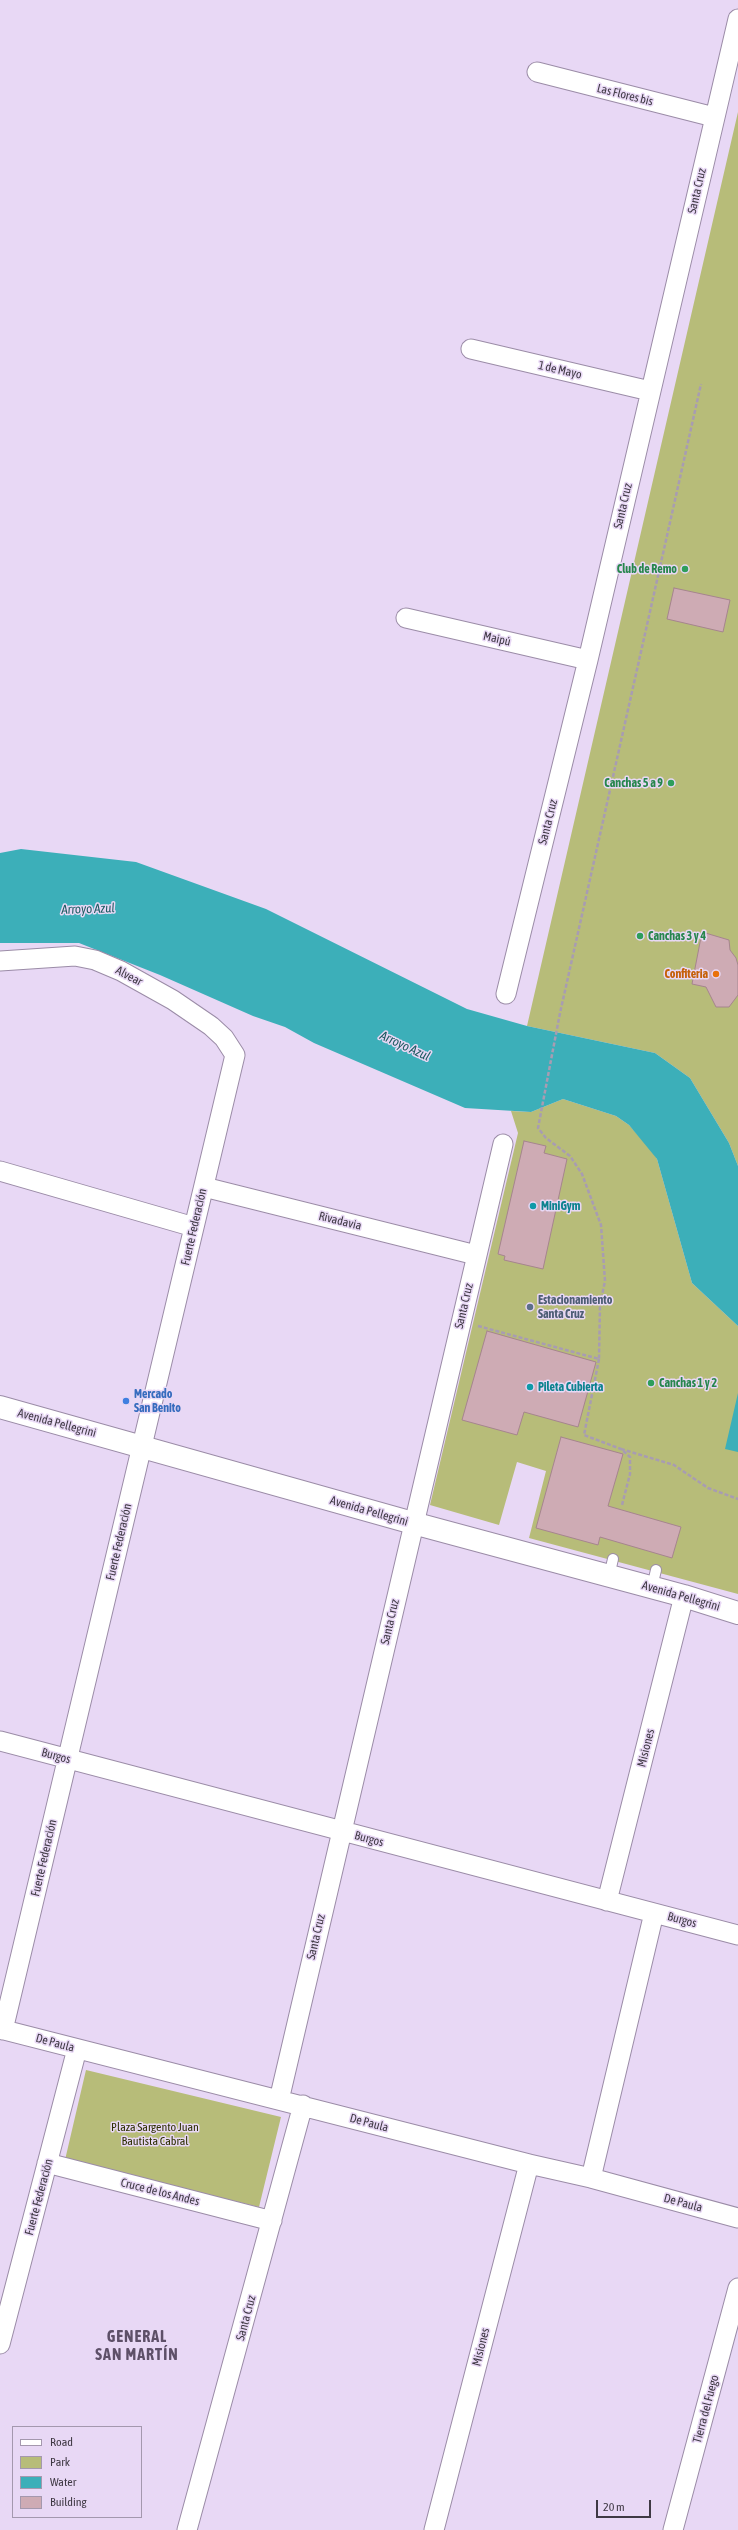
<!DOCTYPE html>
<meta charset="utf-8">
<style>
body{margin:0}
#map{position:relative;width:738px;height:2530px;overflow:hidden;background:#e8d8f5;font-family:"Asap Condensed",sans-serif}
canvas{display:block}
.legend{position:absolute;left:12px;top:2426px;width:130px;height:92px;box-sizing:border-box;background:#e8d8f5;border:1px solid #a498ae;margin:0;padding:5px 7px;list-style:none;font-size:12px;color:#3f3944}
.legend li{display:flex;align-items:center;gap:8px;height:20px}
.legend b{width:20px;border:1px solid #a498ae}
.scale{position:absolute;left:596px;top:2500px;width:55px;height:18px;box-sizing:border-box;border:2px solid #3f3944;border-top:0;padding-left:5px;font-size:12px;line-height:14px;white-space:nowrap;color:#3f3944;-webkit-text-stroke:3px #e8d8f5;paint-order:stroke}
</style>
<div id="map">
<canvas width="738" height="2530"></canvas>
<ul class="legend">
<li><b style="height:5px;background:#fff"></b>Road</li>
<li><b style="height:11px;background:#b7bc79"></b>Park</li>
<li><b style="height:11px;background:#3cafb9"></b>Water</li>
<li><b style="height:11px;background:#ceabb4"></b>Building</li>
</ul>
<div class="scale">20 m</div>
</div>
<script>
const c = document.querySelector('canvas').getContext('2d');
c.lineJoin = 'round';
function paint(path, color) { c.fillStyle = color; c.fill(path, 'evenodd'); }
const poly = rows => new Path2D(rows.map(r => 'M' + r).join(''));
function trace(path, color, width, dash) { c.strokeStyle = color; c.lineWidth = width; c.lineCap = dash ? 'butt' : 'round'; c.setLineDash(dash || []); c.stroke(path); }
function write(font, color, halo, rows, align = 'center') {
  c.font = font + ' "Asap Condensed",sans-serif'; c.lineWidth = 3; c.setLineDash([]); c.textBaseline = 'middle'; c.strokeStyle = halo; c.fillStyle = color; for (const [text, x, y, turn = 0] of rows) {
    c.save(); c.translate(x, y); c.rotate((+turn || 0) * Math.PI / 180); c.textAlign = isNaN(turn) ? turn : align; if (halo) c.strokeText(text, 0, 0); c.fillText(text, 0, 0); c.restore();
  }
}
const green = poly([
 [738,112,738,1166,729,1143,690,1078,655,1053,527,1026],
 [563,1099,616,1116,629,1125,653,1152,657,1159,692,1283,738,1326,738,1594,529,1538,546,1471,517,1462,499,1525,430,1505,518,1133,511,1111,531,1112],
 [86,2070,281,2117,259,2207,65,2160]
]);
const water = poly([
 [21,849,136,862,266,909,467,1009,527,1026,655,1053,690,1078,729,1143,738,1166,738,1326,692,1283,657,1159,629,1125,616,1116,563,1099,531,1112,465,1108,314,1043,285,1027,253,1016,160,975,79,943,0,943,0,853],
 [738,1393,738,1452,725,1449]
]);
const building = poly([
 [674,588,730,600,723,632,667,619,674,588],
 [702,932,729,940,730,950,736,958,738,965,738,995,729,1007,716,1007,706,987,692,984,702,932],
 [524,1141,546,1146,544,1153,567,1159,543,1269,504,1260,505,1256,498,1254,524,1141],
 [487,1331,596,1362,578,1427,524,1412,517,1435,462,1420,487,1331],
 [561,1437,623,1454,608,1506,681,1527,672,1558,600,1537,598,1545,536,1528,561,1437]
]);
const path = poly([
 [478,1326,599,1359,600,1305,605,1281,601,1225,582,1174,570,1156,546,1138,538,1128,560,1013,701,384],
 [599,1359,584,1435,621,1449,630,1457,630,1474,622,1505],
 [621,1449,674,1465,708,1488,738,1499]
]);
const service = poly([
 [609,1576,613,1559],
 [652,1587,656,1570]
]);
const minor = poly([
 [537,72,714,117],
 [471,349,650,391],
 [406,618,588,660],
 [0,961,75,956,95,960,121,971,173,1000,211,1026,224,1038,235,1055,3,2030],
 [506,994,588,660,738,19],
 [0,1171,194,1227],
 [204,1187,476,1255],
 [0,1741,738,1935],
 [607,1901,684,1596],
 [0,2029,529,2164,591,2178,738,2218],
 [279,2100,503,1144],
 [47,2163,272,2221],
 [591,2178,654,1913],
 [0,2344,77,2049],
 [187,2530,303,2105],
 [434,2530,529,2164],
 [673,2530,738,2288]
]);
const secondary = poly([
 [0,1407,413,1523,684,1596,738,1613]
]);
const markers = [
 [685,569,4,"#2e9e5b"],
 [671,783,4,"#2e9e5b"],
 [640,936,4,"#2e9e5b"],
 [716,974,4,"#e8710a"],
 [533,1206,4,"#0f9aa8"],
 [530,1307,4,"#5c6f8a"],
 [651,1383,4,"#2e9e5b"],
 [530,1387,4,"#0f9aa8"],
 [126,1401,4,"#3f7fe0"]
];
const streetNames = [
 ["Las Flores bis",625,95,14],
 ["Santa Cruz",697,191,-77],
 ["1 de Mayo",560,370,13],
 ["Santa Cruz",623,506,-77],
 ["Maipú",497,639,13],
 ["Santa Cruz",548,822,-76],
 ["Alvear",129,976,28],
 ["Rivadavia",340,1221,14],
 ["Fuerte Federación",194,1227,-77],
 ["Santa Cruz",464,1306,-77],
 ["Avenida Pellegrini",57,1423,15],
 ["Avenida Pellegrini",369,1511,16],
 ["Fuerte Federación",119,1542,-77],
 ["Avenida Pellegrini",681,1596,16],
 ["Santa Cruz",390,1622,-77],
 ["Misiones",646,1748,-76],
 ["Burgos",56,1756,15],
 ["Burgos",369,1839,15],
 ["Fuerte Federación",44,1858,-77],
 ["Burgos",682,1920,15],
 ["Santa Cruz",316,1937,-77],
 ["De Paula",55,2043,15],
 ["De Paula",369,2123,15],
 ["Cruce de los Andes",160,2192,14],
 ["Fuerte Federación",39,2197,-75],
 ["De Paula",683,2203,15],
 ["Santa Cruz",246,2318,-75],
 ["Misiones",481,2347,-76],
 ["Tierra del Fuego",706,2409,-75]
];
const leisureNames = [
 ["Club de Remo",677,569],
 ["Canchas 5 a 9",663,783],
 ["Canchas 3 y 4",648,936,"left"],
 ["Canchas 1 y 2",659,1383,"left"]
];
const foodNames = [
 ["Confiteria",708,974]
];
const cultureNames = [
 ["MiniGym",541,1206],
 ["Pileta Cubierta",538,1387]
];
const serviceNames = [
 ["Estacionamiento",538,1300],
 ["Santa Cruz",538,1314]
];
const shopNames = [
 ["Mercado",134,1394],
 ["San Benito",134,1408]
];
const parkNames = [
 ["Plaza Sargento Juan",155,2127],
 ["Bautista Cabral",155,2141]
];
const waterNames = [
 ["Arroyo Azul",88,909,-2],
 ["Arroyo Azul",405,1046,25]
];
const districtNames = [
 ["GENERAL",137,2337],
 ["SAN MARTÍN",137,2355]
];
paint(green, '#b7bc79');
paint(water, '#3cafb9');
paint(building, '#ceabb4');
trace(building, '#a6858e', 1);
trace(service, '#9b8ca7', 12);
trace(minor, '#9b8ca7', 21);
trace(secondary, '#9b8ca7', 24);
trace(path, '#a89cb2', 2.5, [4, 2]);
trace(service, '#fff', 10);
trace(minor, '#fff', 19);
trace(secondary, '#fff', 22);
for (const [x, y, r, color] of markers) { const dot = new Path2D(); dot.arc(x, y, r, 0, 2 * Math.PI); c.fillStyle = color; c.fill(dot); trace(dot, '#e8d8f5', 1.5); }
write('12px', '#3f3944', '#e8d8f5', streetNames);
write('bold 12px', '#27864d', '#e8d8f5', leisureNames, 'right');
write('bold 12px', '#c56008', '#e8d8f5', foodNames, 'right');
write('bold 12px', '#0d838f', '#e8d8f5', cultureNames, 'left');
write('bold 12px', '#4e5e75', '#e8d8f5', serviceNames, 'left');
write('bold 12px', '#366cbe', '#e8d8f5', shopNames, 'left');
write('12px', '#2e3003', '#e8d8f5', parkNames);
write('italic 13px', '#1c5b61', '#e8d8f5', waterNames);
c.letterSpacing = '1px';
write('bold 16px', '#5e5068', '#e8d8f5', districtNames);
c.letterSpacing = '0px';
</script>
